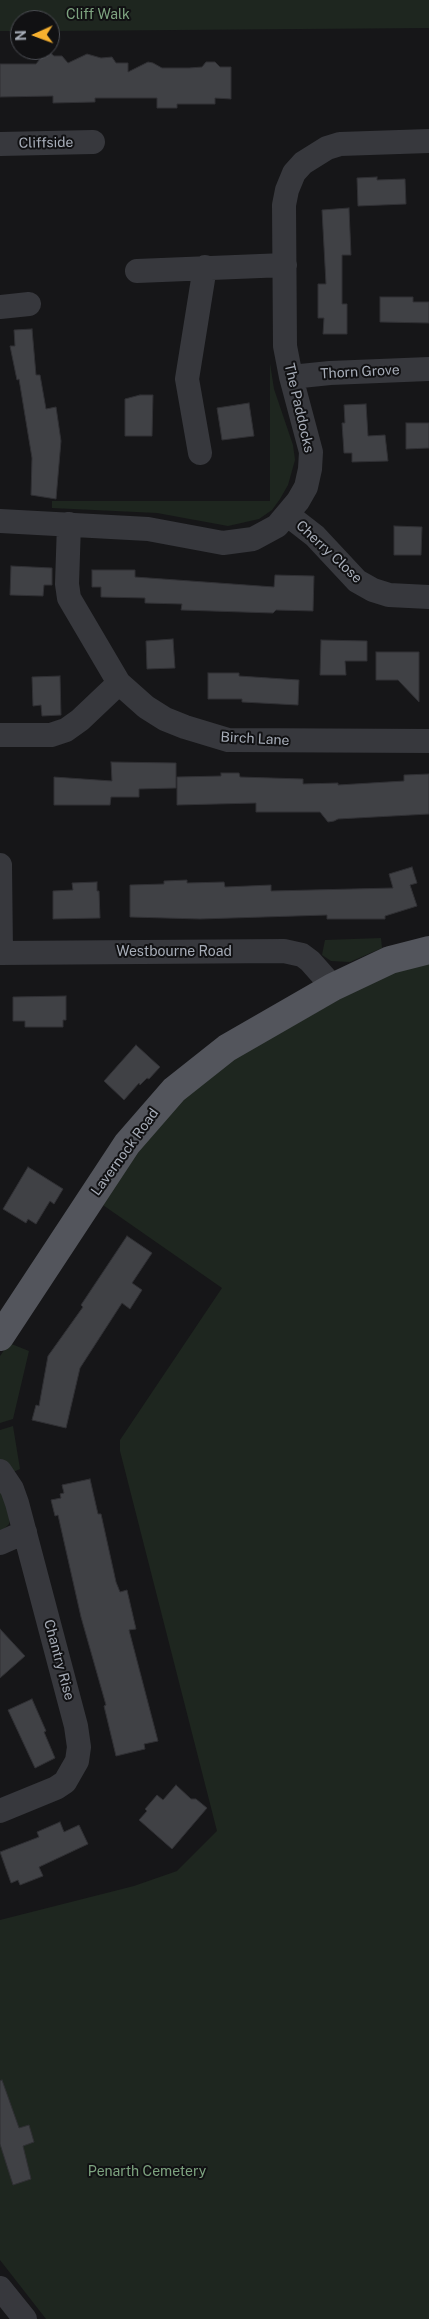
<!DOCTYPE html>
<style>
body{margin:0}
#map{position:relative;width:429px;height:2319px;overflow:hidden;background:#161618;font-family:"Public Sans",sans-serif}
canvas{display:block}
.north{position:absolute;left:10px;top:10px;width:50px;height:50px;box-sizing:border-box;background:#111113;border:1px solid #4d4f55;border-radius:50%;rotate:268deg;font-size:14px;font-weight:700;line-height:20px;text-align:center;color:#a7adb8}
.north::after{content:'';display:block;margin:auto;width:18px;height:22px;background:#f6b02f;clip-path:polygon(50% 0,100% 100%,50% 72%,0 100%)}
</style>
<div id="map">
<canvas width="429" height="2319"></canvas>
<div class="north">N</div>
</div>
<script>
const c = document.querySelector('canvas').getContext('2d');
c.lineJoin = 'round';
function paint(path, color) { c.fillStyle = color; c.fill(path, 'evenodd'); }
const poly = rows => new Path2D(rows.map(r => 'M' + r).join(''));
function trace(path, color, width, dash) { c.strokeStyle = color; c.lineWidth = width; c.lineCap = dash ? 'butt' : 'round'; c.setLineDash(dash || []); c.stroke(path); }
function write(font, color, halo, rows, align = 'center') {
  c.font = font + ' "Public Sans",sans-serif'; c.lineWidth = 4; c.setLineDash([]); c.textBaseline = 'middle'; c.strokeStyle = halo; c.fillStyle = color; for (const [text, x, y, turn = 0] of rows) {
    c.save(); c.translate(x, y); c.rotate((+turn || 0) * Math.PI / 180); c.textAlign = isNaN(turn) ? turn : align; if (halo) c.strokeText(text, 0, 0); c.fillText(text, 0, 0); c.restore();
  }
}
const green = poly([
 [0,0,429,0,429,28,50,31,50,20,20,20,20,31,0,31],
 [270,363,274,389,293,445,295,460,288,485,280,499,272,510,259,519,228,526,157,513,52,508,52,501,270,501],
 [381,938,382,948,350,962,331,961,322,955,325,940],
 [429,962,429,2319,46,2319,0,2260,0,1920,134,1886,177,1871,217,1831,120,1451,120,1440,222,1288,100,1203,145,1139,172,1107,232,1060,361,987,390,973],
 [9,1343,29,1351,13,1419,0,1423,0,1356],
 [13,1426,20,1469,11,1473,0,1460,0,1430],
 [0,1483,12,1511,9,1524,0,1533]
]);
const building = poly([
 [47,50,54,56,62,56,68,63,87,54,101,58,112,57,116,63,128,63,128,72,148,62,153,63,162,68,189,68,202,67,206,62,215,62,220,67,231,67,231,99,215,98,215,104,177,104,177,108,157,108,157,98,95,98,95,102,53,103,53,96,0,97,0,64,36,64,47,50],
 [377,177,377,180,405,179,406,204,358,206,357,178,377,177],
 [349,208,351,255,342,255,342,304,347,304,347,334,323,334,324,318,318,318,318,284,326,284,322,210,349,208],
 [380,297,413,297,413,302,429,302,429,323,380,322,380,297],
 [32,329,36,375,40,375,46,409,56,407,61,441,56,499,31,495,32,458,19,379,17,380,10,346,15,346,14,330,32,329],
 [140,395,153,395,152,436,125,436,125,399,140,395],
 [249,403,254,436,222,440,217,408,249,403],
 [366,404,368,436,385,435,388,461,352,462,352,453,344,453,342,423,345,423,344,405,366,404],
 [406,423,429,423,429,448,406,449,406,423],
 [394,526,422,527,421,555,394,555,394,526],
 [11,566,52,568,52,585,44,585,43,596,10,595,11,566],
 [92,570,135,570,135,577,274,587,275,575,314,576,313,611,276,610,273,613,181,610,182,604,145,603,145,598,101,597,101,587,92,587,92,570],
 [173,639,175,668,147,669,146,641,173,639],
 [321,640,367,641,367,661,345,661,346,675,320,675,321,640],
 [376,652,419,652,419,702,398,680,376,680,376,652],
 [208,673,239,673,239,676,299,680,298,705,242,702,242,699,208,699,208,673],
 [60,676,61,715,42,716,41,705,33,706,32,677,60,676],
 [111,762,176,763,176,788,139,789,139,797,111,797,110,805,54,805,54,777,112,781,111,762],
 [221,773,239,773,240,777,303,779,303,784,338,783,338,785,404,781,404,775,429,774,429,814,338,819,334,821,328,822,320,812,256,812,256,803,177,805,177,777,221,776,221,773],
 [412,867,417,883,410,885,417,906,385,916,385,919,327,919,327,915,200,919,130,917,130,885,164,884,164,881,187,880,187,883,224,882,225,887,271,885,271,891,393,888,389,874,412,867],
 [97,882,97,891,99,891,100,918,53,919,53,891,73,890,72,883,97,882],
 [66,996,66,1020,63,1020,63,1027,25,1027,25,1021,13,1021,13,997,66,996],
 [136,1045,160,1067,149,1079,147,1078,140,1085,139,1083,124,1100,104,1081,136,1045],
 [28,1167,63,1189,54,1204,50,1201,36,1224,28,1219,26,1223,3,1209,28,1167],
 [127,1236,152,1253,132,1283,142,1290,130,1309,122,1303,80,1368,66,1428,32,1420,36,1405,39,1406,48,1356,83,1307,81,1305,127,1236],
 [90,1479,98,1514,101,1514,116,1582,120,1592,127,1590,136,1629,129,1630,158,1741,144,1744,145,1749,116,1756,104,1706,106,1705,81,1617,58,1515,55,1516,51,1500,61,1498,60,1494,64,1493,62,1485,90,1479],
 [0,1629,25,1656,0,1678,0,1629],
 [32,1699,46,1731,44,1732,55,1758,35,1768,8,1710,32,1699],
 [176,1785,191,1799,196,1799,207,1808,172,1849,139,1820,147,1811,145,1809,157,1795,163,1800,176,1785],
 [60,1822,64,1832,79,1825,88,1844,39,1867,43,1876,20,1885,18,1880,11,1883,0,1852,39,1837,37,1832,60,1822],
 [2,2080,19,2128,29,2125,34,2142,23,2146,31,2179,13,2185,0,2144,0,2081,2,2080]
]);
const minor = poly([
 [0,144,93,142],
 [137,271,285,265],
 [0,307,29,304],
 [291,377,330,373,429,369],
 [200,453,187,379,205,267],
 [288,515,315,536,357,581,373,590,389,595,429,597],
 [0,521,148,529,223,543,253,539,277,526,298,501,306,487,310,469,311,452,291,377,285,346,284,205,287,190,294,173,303,163,327,148,340,144,429,141],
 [69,524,67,584,69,598,119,683,146,707,165,719,185,727,228,740,429,741],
 [0,735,51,735,66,730,80,720,119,683],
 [0,865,1,953],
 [0,953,284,951,302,955,310,961,333,987],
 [0,1471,12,1489,17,1503,76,1726,79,1747,77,1761,65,1782,56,1788,0,1811],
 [0,1543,25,1532],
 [0,2288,25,2319]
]);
const major = poly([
 [0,1337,127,1144,174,1090,227,1048,333,987,390,960,429,950]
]);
const parkNames = [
 ["Cliff Walk",98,15],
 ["Penarth Cemetery",147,2172]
];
const streetNames = [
 ["Cliffside",46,143,-1],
 ["Thorn Grove",360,372,-3],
 ["The Paddocks",299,408,77],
 ["Cherry Close",329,552,43],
 ["Birch Lane",255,739,3],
 ["Westbourne Road",174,952],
 ["Lavernock Road",125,1152,-54],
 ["Chantry Rise",59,1660,75]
];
paint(green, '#1e261f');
paint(building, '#404145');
trace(building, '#303034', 1);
trace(minor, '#37383d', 24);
trace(major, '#53555c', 28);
write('14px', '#7ea480', '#111113', parkNames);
write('14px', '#a7adb8', '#111113', streetNames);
</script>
